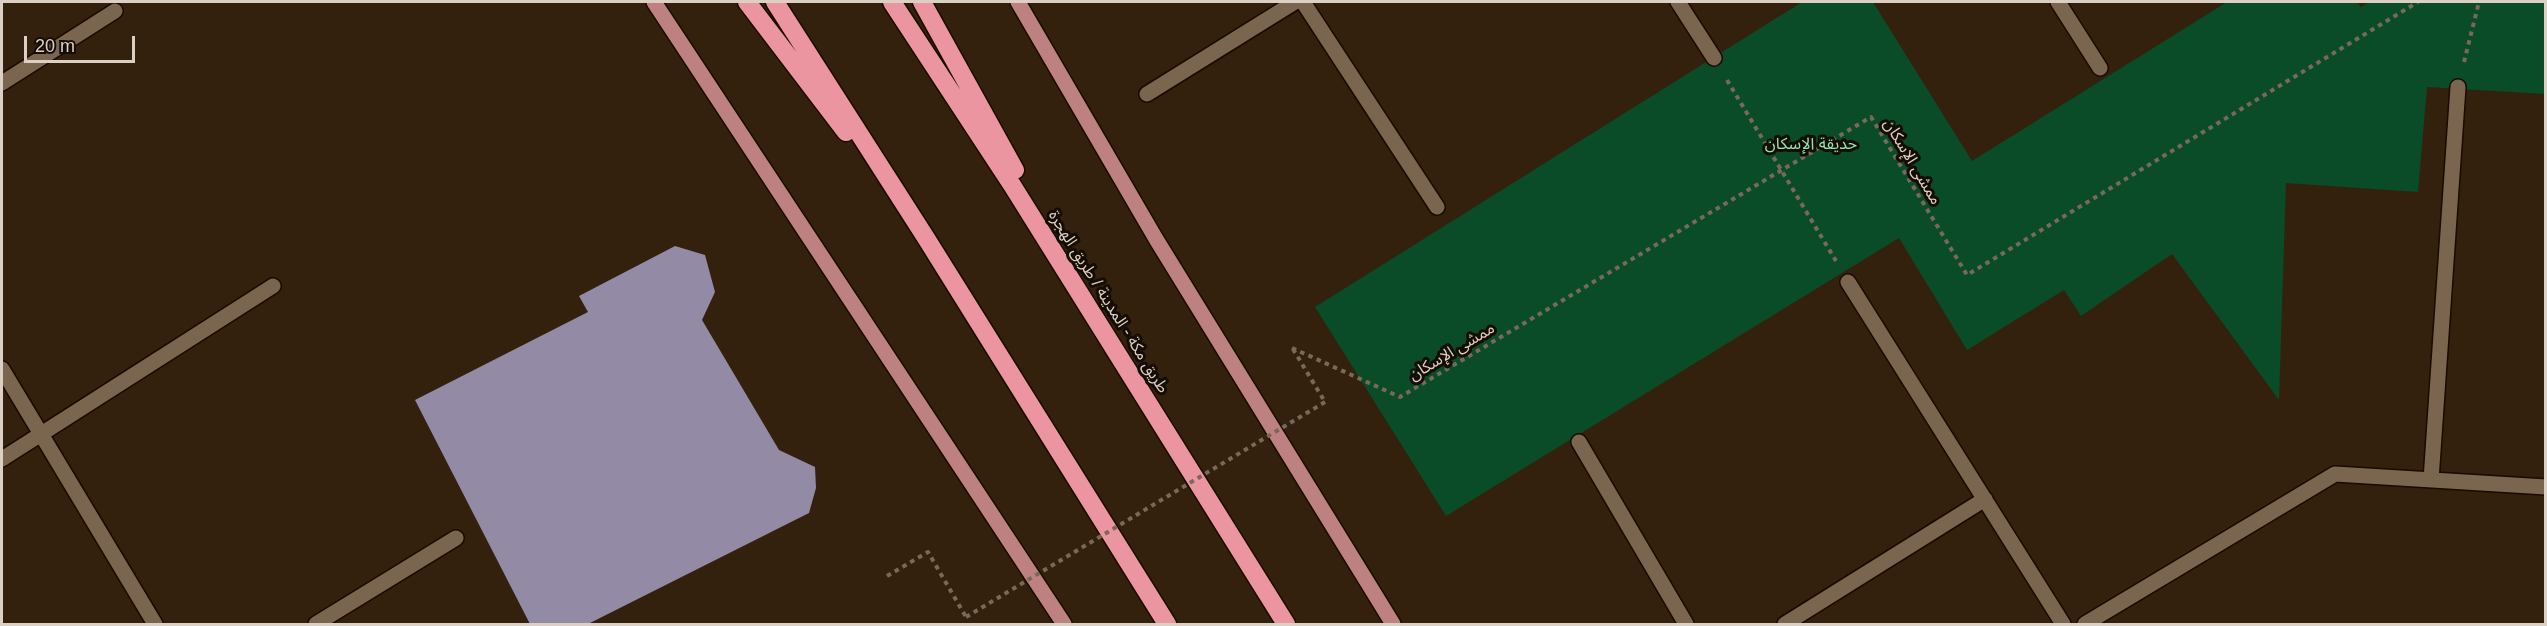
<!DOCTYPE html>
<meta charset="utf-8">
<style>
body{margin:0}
#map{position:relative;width:2547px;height:626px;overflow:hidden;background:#33210d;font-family:Helvetica,sans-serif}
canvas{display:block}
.frame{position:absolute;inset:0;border:3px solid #dcd0c4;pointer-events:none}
.scale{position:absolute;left:24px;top:36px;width:111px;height:27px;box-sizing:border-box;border:3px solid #dcd0c4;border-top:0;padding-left:8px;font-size:18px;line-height:21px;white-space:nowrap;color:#dcd0c4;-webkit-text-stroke:4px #150d05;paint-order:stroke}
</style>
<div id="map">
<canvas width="2547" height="626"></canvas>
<div class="frame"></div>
<div class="scale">20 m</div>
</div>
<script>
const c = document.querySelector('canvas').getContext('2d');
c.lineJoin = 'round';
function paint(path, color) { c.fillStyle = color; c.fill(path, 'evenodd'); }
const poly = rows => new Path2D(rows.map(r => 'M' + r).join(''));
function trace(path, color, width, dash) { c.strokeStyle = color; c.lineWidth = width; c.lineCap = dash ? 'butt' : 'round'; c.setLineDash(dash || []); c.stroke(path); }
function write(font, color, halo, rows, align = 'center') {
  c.font = font + ' Helvetica,"Noto Sans Arabic",sans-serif'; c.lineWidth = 6; c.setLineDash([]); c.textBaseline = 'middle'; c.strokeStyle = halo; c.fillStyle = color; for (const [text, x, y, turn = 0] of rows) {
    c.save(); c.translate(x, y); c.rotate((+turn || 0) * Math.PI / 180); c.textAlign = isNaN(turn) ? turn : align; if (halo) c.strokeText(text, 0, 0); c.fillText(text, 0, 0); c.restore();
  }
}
const green = poly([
 [1802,2,1873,2,1972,161,2227,2,2357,2,2361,7,2369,2,2545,2,2545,94,2427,87,2418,192,2286,183,2279,400,2172,254,2081,316,2064,290,1967,350,1899,238,1446,516,1315,307]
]);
const building = poly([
 [675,246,705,255,715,292,702,320,779,450,815,467,816,488,809,513,588,624,530,624,415,400,588,312,579,296]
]);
const path = poly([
 [2464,62,2479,2],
 [1727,80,1836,261],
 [1292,348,1400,397,1871,117,1967,275,2418,2],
 [1293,349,1325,402],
 [887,576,928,552,966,617]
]);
const minor = poly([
 [1303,2,1437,207],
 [1678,2,1714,58],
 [2058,2,2100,68],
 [2,83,115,11],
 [1147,94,1295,2],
 [1848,282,2063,624],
 [2,369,155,624],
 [1579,442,1686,624],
 [2,459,273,286],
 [2431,480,2458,87],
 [316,624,456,538],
 [1785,624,1985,499],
 [2085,624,2335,474,2546,487]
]);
const major = poly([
 [654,2,1064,624],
 [1018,2,1156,239,1393,624]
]);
const highway = poly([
 [747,2,846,132],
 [775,2,926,238,1167,624],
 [892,2,1012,185,1286,624],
 [922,2,1015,170]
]);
const pathBridge = poly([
 [966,617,1325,402]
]);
const parkNames = [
 ["حديقة الإسكان",1811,145]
];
const streetNames = [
 ["ممشى الإسكان",1912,162,59],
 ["طريق مكة - المدينة / طريق الهجرة",1108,302,58],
 ["ممشى الإسكان",1452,352,-31]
];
paint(green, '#0a4b28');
paint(building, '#938aa6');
trace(minor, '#1a0a00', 18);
trace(major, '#1a0a00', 18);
trace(highway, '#1a0a00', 21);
trace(path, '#786958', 4, [4.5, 4.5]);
trace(minor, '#7a664f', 15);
trace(major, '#bd827f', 15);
trace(highway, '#ea959f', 18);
trace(pathBridge, '#786958', 4, [4.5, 4.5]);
write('16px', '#91e7ad', '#150d05', parkNames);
write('16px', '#dcd0c4', '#150d05', streetNames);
</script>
